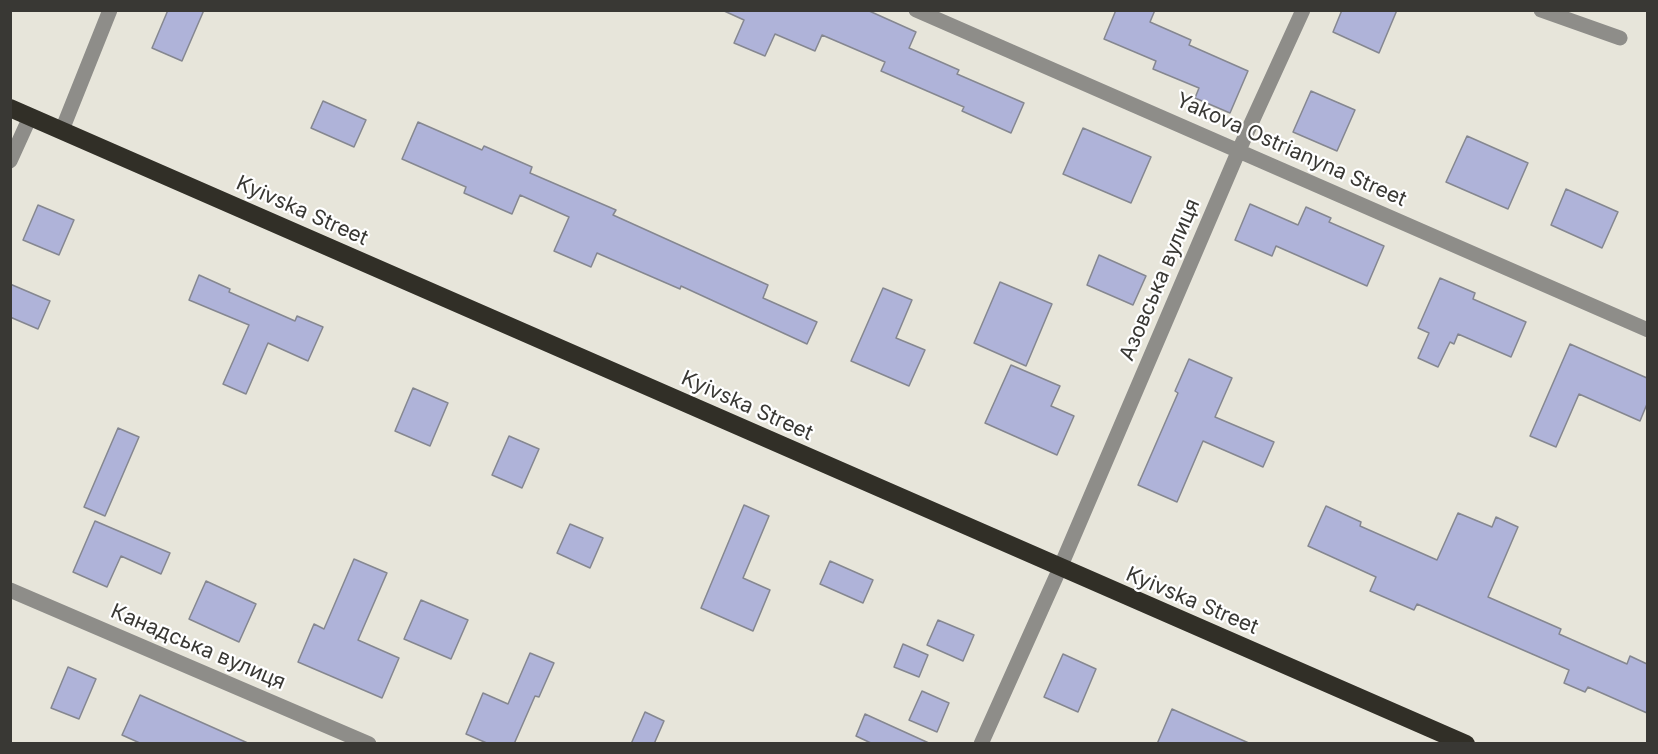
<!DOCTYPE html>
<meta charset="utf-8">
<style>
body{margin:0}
#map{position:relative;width:1658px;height:754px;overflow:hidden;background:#e7e5da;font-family:Inter,sans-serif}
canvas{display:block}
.frame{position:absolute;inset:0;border:12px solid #393834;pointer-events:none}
</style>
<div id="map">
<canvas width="1658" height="754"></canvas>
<div class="frame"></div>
</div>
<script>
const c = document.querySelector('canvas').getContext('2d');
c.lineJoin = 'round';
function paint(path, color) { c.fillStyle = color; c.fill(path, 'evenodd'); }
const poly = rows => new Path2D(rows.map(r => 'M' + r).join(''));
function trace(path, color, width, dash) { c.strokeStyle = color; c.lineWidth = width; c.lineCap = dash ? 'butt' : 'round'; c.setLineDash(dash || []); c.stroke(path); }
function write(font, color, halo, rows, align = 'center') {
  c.font = font + ' Inter,sans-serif'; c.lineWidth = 4.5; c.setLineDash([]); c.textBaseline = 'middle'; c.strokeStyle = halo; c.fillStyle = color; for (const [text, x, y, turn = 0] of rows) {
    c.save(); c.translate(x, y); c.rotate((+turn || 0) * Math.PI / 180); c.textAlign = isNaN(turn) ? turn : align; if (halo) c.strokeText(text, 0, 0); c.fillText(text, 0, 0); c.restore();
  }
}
const building = poly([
 [168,10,204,10,182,61,152,48,168,10],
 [722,10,867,10,916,32,909,48,959,70,957,74,1024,103,1011,133,962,111,964,107,881,71,885,62,822,35,815,51,775,34,765,56,734,43,744,20,722,10],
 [1116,10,1155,10,1150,22,1191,40,1189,45,1248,71,1230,113,1195,98,1199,88,1153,69,1156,61,1104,39,1116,10],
 [1342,10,1397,10,1379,53,1333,32,1342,10],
 [1311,91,1355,110,1337,151,1293,132,1311,91],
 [323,101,366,120,354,147,311,128,323,101],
 [418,122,482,150,484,146,532,167,530,173,616,210,613,215,768,285,763,298,817,322,807,344,681,286,680,289,597,253,591,267,554,251,569,217,520,195,512,214,464,193,466,187,402,159,418,122],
 [1083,128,1151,157,1131,203,1063,174,1083,128],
 [1467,136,1528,163,1508,209,1446,182,1467,136],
 [1566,189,1618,212,1602,248,1551,225,1566,189],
 [1250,204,1298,225,1306,207,1331,218,1329,222,1384,246,1367,286,1276,246,1272,256,1235,240,1250,204],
 [38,205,74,220,59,255,23,240,38,205],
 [1099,255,1146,276,1133,305,1087,285,1099,255],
 [199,275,230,289,229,292,295,321,297,316,323,327,308,361,268,343,246,394,223,384,249,325,189,300,199,275],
 [1440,278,1475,293,1473,299,1526,322,1511,357,1458,334,1454,344,1450,342,1438,367,1418,358,1429,333,1418,328,1440,278],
 [1000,282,1052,304,1026,366,974,343,1000,282],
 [10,284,50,301,38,329,10,317,10,284],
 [883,288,912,300,896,338,925,350,909,386,851,361,883,288],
 [1570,344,1647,378,1647,404,1640,421,1579,394,1556,447,1530,436,1570,344],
 [1189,359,1232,378,1215,417,1274,442,1263,467,1203,441,1177,502,1138,485,1178,393,1175,391,1189,359],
 [1011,365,1060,386,1051,406,1074,416,1057,455,985,423,1011,365],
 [413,388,448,403,430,446,395,431,413,388],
 [118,428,139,437,105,516,84,507,118,428],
 [509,436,539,449,522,488,492,475,509,436],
 [744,505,769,516,743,578,770,590,753,631,701,608,744,505],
 [1326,506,1361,522,1360,526,1437,560,1458,513,1492,527,1496,517,1518,527,1488,597,1561,629,1559,634,1627,664,1630,656,1647,664,1647,713,1588,687,1585,692,1564,683,1569,670,1417,604,1414,610,1370,591,1376,577,1308,546,1326,506],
 [95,521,170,553,161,574,121,556,107,587,73,572,95,521],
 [570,524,603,538,590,568,557,553,570,524],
 [354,559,387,573,358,640,399,658,382,698,298,662,314,624,324,629,354,559],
 [830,561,873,580,863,603,820,584,830,561],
 [206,581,256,604,239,642,189,619,206,581],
 [421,600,468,620,451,659,404,639,421,600],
 [938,620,974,635,963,661,927,645,938,620],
 [903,644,928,655,919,677,894,667,903,644],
 [530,653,554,663,539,697,535,696,514,744,489,744,466,734,483,693,508,704,530,653],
 [1063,654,1096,669,1078,712,1044,697,1063,654],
 [68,667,96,679,79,719,51,708,68,667],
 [922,691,949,703,937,732,909,720,922,691],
 [140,695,250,744,142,744,122,735,140,695],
 [1172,709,1251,744,1157,744,1172,709],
 [645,712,664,721,654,744,631,744,645,712],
 [865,714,931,744,873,744,856,736,865,714]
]);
const minor = poly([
 [916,10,1648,330],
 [1541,10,1620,38],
 [62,130,110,10],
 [10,161,30,117],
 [10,590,369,744],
 [981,744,1060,568,1239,150,1303,10]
]);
const highway = poly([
 [10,108,1466,744]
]);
const streetNames = [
 ["Yakova Ostrianyna Street",1291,150,24],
 ["Kyivska Street",302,211,24],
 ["Азовська вулиця",1160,280,-67],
 ["Kyivska Street",747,406,24],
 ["Kyivska Street",1192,601,23],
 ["Канадська вулиця",198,647,23]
];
paint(building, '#afb3d9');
trace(building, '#858790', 1.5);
trace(minor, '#8e8d89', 15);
trace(highway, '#312f27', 18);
write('21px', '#393834', '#fff', streetNames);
</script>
